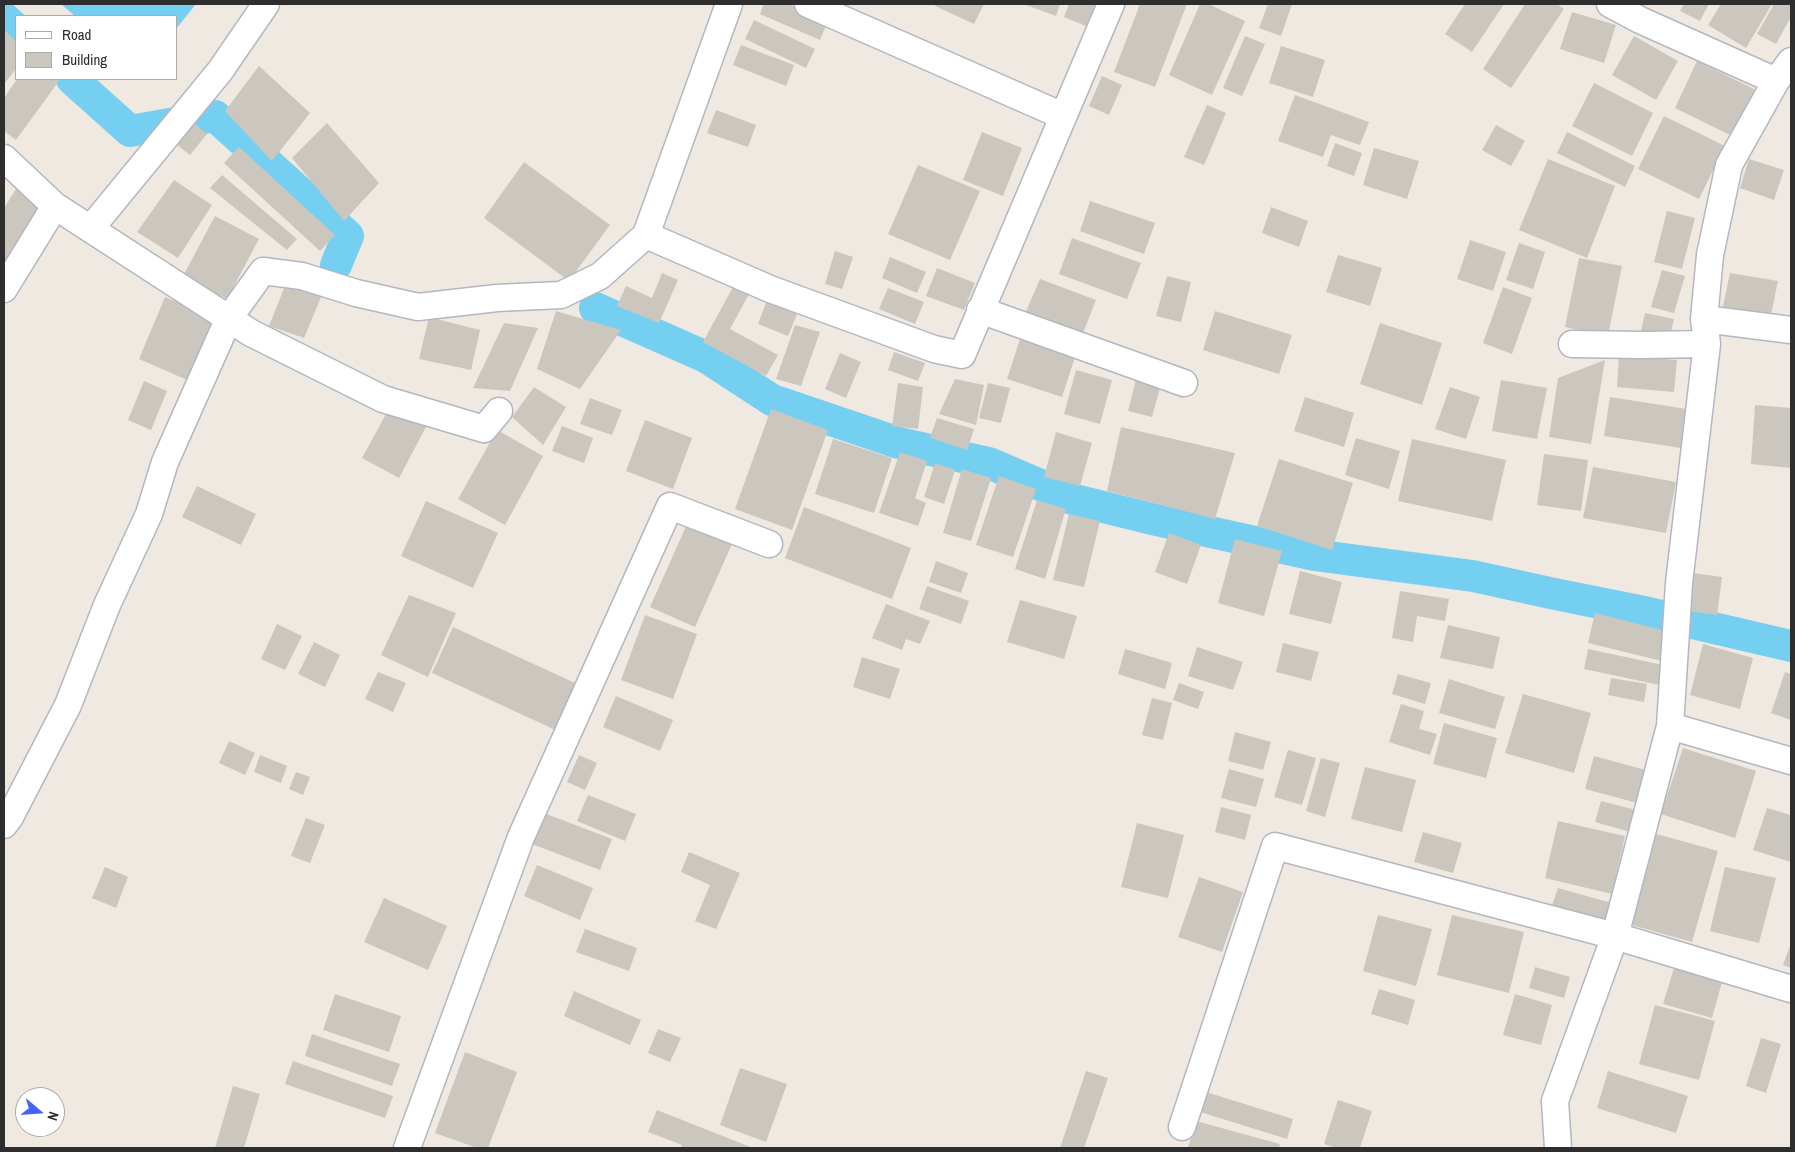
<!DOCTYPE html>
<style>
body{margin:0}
#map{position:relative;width:1795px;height:1152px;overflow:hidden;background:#efe9e1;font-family:"Archivo Narrow",sans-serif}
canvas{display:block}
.frame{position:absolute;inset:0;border:5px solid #2e2e2e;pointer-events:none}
.legend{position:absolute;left:15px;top:15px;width:162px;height:65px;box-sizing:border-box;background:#fff;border:1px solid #ababab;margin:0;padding:6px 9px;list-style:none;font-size:15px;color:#2e2e2e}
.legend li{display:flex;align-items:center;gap:10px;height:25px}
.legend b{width:25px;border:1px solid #ababab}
.north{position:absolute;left:15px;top:1087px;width:50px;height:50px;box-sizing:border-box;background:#fff;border:1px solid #ababab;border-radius:50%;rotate:108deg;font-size:14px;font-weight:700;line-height:20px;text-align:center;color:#2e2e2e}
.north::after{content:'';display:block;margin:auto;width:18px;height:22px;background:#4264fb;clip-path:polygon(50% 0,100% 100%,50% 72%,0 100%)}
</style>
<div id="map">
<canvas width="1795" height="1152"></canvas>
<div class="frame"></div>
<ul class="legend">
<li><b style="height:6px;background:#fff"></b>Road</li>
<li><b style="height:14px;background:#cbc7bf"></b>Building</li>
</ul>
<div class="north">N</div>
</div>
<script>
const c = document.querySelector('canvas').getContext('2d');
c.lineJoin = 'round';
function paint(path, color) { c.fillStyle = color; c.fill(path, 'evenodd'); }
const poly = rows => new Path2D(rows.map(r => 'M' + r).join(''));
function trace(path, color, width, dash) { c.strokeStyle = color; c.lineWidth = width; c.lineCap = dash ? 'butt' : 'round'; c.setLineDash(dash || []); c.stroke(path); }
const water = poly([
 [61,4,196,4,176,29,176,16,75,16]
]);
const canal = poly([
 [4,18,16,29],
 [72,79,130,131,215,116,348,236,336,265],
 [595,308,706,357,772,400,899,443,989,463,1075,500,1156,520,1314,555,1473,576,1550,593,1649,613,1791,646]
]);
const building = poly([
 [764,4,789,4,828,21,820,40,760,14],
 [936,4,984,4,974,24,935,6],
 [1023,4,1060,4,1056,16],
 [1069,4,1104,4,1093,29,1064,17],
 [1140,4,1187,4,1155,87,1114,72],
 [1200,4,1208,4,1245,21,1212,95,1169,75],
 [1268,4,1292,4,1281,36,1259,28],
 [1465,4,1504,4,1472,52,1445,34],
 [1525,4,1557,4,1564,9,1511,88,1483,69],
 [1684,4,1709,4,1700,21,1680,11],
 [1721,4,1772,4,1746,48,1708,25],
 [1774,4,1791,4,1791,17,1776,44,1757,34],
 [1572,12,1616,25,1604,63,1560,49],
 [754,20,815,49,806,68,745,39],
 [4,30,16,41,16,69,4,84],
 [1245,36,1265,44,1242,96,1223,88],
 [1634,36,1678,61,1656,100,1612,75],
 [741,45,794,65,786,86,733,65],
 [1281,46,1325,60,1313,97,1269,83],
 [1697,61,1756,90,1734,137,1675,108],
 [259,66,310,113,272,161,225,111],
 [1102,76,1122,85,1109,115,1089,106],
 [17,79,55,79,59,81,16,140,4,131,4,98],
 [1594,83,1653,113,1632,156,1572,126],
 [1295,95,1369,122,1360,145,1331,135,1323,157,1278,141],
 [1207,105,1226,113,1204,165,1184,157],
 [716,110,756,125,748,147,707,133],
 [1664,116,1725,146,1699,199,1638,169],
 [194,123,207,134,190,155,177,145],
 [327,123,379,183,344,221,292,158],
 [1496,125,1525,141,1511,166,1482,150],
 [982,132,1022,148,1003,196,963,180],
 [1567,132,1635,166,1625,187,1557,153],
 [1335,143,1362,153,1354,176,1327,166],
 [239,147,335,235,320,251,224,163],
 [1374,148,1419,161,1407,199,1363,185],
 [1548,159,1615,186,1587,258,1519,230],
 [1749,159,1784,170,1774,200,1740,188],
 [524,162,610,225,569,281,484,218],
 [918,165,980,191,950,260,888,234],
 [222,175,297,239,287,250,210,188],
 [174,180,212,205,178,258,137,232],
 [16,189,47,209,4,278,4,208],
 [1090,201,1155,223,1144,254,1080,231],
 [1271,207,1308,221,1299,247,1262,233],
 [1667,211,1695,218,1682,269,1654,262],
 [215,216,259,239,227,299,183,276],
 [1072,238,1141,263,1127,299,1059,274],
 [1470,240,1506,252,1493,291,1457,279],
 [1519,243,1545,252,1533,289,1506,280],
 [835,251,853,257,842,289,825,284],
 [1338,255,1382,268,1370,306,1326,292],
 [890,257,926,272,917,293,882,278],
 [1579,258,1622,266,1608,336,1565,327],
 [937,268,975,283,964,310,926,296],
 [1662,270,1685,276,1674,313,1651,307],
 [662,273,678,280,659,323,617,306,626,286,652,298],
 [1730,273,1778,281,1770,320,1722,311],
 [1167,276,1191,282,1181,322,1156,316],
 [1040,279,1096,300,1081,338,1024,316],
 [287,281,322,295,304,338,269,326],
 [734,285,749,294,730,329,778,355,766,376,703,342],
 [1503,287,1532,298,1512,354,1483,343],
 [888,288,924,302,915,324,879,309],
 [165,297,221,321,194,383,139,359],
 [767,300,798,312,788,336,758,324],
 [556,311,621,330,580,389,537,369],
 [1215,311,1292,335,1279,374,1203,350],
 [1645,313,1674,319,1669,341,1640,335],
 [429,317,480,330,471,370,419,359],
 [504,323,538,328,510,391,473,388],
 [1380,323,1442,343,1422,405,1360,384],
 [795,325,820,332,801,386,776,379],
 [1023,330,1078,348,1062,397,1007,379],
 [894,352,925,363,918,381,888,370],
 [840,353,861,362,846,398,825,389],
 [1619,355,1677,360,1674,392,1617,387],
 [1605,360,1591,444,1549,437,1558,378],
 [1076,370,1112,380,1100,424,1064,414],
 [1138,371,1163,377,1152,417,1128,411],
 [955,379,984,385,976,425,939,414],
 [1501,380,1547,388,1537,439,1492,431],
 [144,381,167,391,151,430,128,420],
 [898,383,923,387,918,429,892,426],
 [988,383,1010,388,1001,423,979,418],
 [534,387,566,407,543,445,512,417],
 [1450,387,1480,397,1466,439,1435,429],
 [1305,397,1354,413,1344,447,1294,431],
 [1610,397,1693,410,1687,449,1604,436],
 [590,398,622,410,612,435,580,424],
 [391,405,427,425,399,478,362,458],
 [1755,405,1791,408,1791,468,1751,464],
 [771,409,828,430,792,530,735,509],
 [937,418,974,429,967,450,930,438],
 [645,420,692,438,673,489,626,471],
 [562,426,593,438,584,463,552,451],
 [1121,427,1235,453,1215,519,1107,491],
 [497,430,543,456,505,525,458,499],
 [1056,432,1092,443,1080,486,1044,477],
 [1356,438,1400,451,1389,489,1345,475],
 [833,439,892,458,874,513,815,494],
 [1412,439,1506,460,1492,521,1398,501],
 [900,452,927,461,915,498,926,503,918,526,879,513],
 [1544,454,1588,460,1581,511,1537,505],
 [1279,459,1353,483,1332,550,1257,526],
 [935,463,955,470,944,504,924,497],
 [1593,467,1676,482,1666,533,1583,518],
 [962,469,991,478,971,541,943,533],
 [999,476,1036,489,1013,557,976,545],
 [197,486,256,514,241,545,182,517],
 [1037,500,1066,509,1045,579,1015,569],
 [426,501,498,533,473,588,401,556],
 [804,507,911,548,892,599,785,558],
 [1069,514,1100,521,1084,587,1053,580],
 [687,524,732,544,695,627,650,607],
 [1169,533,1201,545,1187,584,1155,572],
 [1235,539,1282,551,1264,616,1218,603],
 [936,561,968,573,961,593,929,582],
 [1300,571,1342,582,1331,624,1289,614],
 [1693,573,1722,577,1717,615,1688,611],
 [927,586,969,601,961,624,919,609],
 [1400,591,1449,599,1445,621,1417,616,1413,642,1392,638],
 [409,595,456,613,428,677,381,655],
 [1020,600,1077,616,1064,659,1007,642],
 [886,604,930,621,920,644,906,639,902,650,872,638],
 [1595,613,1674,633,1666,662,1588,643],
 [645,615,697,634,673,699,621,680],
 [277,624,302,636,285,670,261,659],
 [1448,625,1500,637,1493,669,1440,658],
 [453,627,584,687,562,733,432,673],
 [314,642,340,655,325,687,298,674],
 [1283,643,1319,652,1311,681,1276,672],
 [1703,644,1753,658,1740,709,1690,695],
 [1197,647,1243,662,1233,690,1188,676],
 [1125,649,1172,663,1165,689,1118,674],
 [1588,649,1663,665,1659,685,1584,669],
 [862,657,900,669,890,699,853,687],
 [378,672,406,683,393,712,365,699],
 [1785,672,1791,674,1791,720,1771,713],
 [1398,674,1431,683,1425,704,1392,694],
 [1611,678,1647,684,1644,702,1608,695],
 [1449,679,1505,697,1495,729,1439,713],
 [1179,683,1204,692,1198,709,1173,700],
 [1523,694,1591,713,1574,773,1505,753],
 [616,696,673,720,660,751,603,727],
 [1152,698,1172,703,1163,740,1142,735],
 [1401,704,1424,711,1419,729,1437,734,1430,755,1389,742],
 [1444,723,1497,738,1486,778,1433,764],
 [1235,732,1271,742,1263,770,1228,761],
 [229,741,255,753,245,775,219,763],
 [1683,748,1756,771,1735,838,1661,814],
 [1288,750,1316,758,1302,805,1274,797],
 [260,755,287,766,281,783,254,772],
 [579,755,597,763,585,790,567,782],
 [1594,756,1649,771,1641,804,1585,789],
 [1321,758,1340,763,1325,817,1306,811],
 [1365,767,1416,780,1402,832,1351,819],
 [1229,769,1264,779,1256,807,1221,798],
 [296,772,310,777,303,795,289,789],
 [588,795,636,814,625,841,577,821],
 [1601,801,1640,811,1634,833,1595,822],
 [1221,807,1251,815,1245,840,1215,832],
 [1767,808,1791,815,1791,862,1753,850],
 [544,813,612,839,600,870,532,844],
 [306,818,325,825,310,863,291,856],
 [1558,821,1625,836,1612,894,1545,878],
 [1137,823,1184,835,1168,898,1121,887],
 [1423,832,1462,843,1453,873,1414,862],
 [1653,833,1718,851,1692,942,1628,924],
 [689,852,740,873,716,929,695,921,710,885,681,872],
 [537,865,593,888,580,920,524,896],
 [105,867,128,877,116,908,92,898],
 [1725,867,1776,878,1759,943,1710,931],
 [1199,877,1243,892,1222,952,1178,937],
 [1558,888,1612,903,1605,927,1550,911],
 [384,898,447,926,428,970,364,942],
 [1378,915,1432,929,1416,986,1363,971],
 [1452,915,1524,932,1509,993,1437,975],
 [585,929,637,948,629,971,576,952],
 [1791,943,1791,968,1783,965],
 [1535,967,1570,977,1564,998,1529,988],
 [1674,968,1722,982,1712,1018,1663,1004],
 [1379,989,1415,1000,1408,1025,1371,1014],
 [574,991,641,1020,630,1045,564,1016],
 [335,994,401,1016,389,1052,323,1030],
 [1515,994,1552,1005,1541,1045,1503,1035],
 [1655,1005,1715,1021,1699,1080,1639,1064],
 [658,1029,681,1038,670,1062,648,1053],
 [312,1034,400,1064,392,1086,305,1056],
 [1761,1038,1781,1044,1766,1093,1746,1086],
 [465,1052,517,1072,488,1148,477,1148,435,1133],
 [293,1061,393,1096,385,1118,285,1084],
 [740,1068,787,1084,766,1142,720,1125],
 [1086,1071,1108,1078,1084,1148,1060,1148],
 [1608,1071,1688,1096,1676,1133,1597,1108],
 [233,1086,260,1094,244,1148,215,1148],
 [1206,1092,1293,1119,1287,1139,1200,1112],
 [1338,1100,1372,1111,1360,1148,1337,1148,1324,1144],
 [657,1110,753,1148,681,1148,682,1145,648,1132],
 [1196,1121,1280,1144,1279,1148,1188,1148]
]);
const street = poly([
 [808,4,1063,116],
 [1610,4,1640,20,1776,81],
 [4,158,55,206,251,333,383,399,484,429,499,411],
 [91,228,220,71,266,4],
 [646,235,729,4],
 [4,289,55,206],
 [980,310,1184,383],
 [1704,319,1791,330],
 [1572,344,1643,345,1707,344],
 [1670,726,1791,761],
 [4,825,10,817,68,705,107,605,149,514,165,462,229,318,263,271,302,276,356,293,418,307,497,298,561,295,600,276,646,235,770,289,934,349,962,355,1111,4],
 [1182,1127,1275,846,1615,936,1791,989],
 [407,1148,521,837,670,506,769,544],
 [1558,1148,1555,1101,1615,936,1670,726,1679,583,1707,344,1704,319,1710,255,1729,165,1776,81,1791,61]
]);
paint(water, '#75cff0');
trace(canal, '#75cff0', 32);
paint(building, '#cbc7bf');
trace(street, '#b4b7c1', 29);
trace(street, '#fff', 26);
</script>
